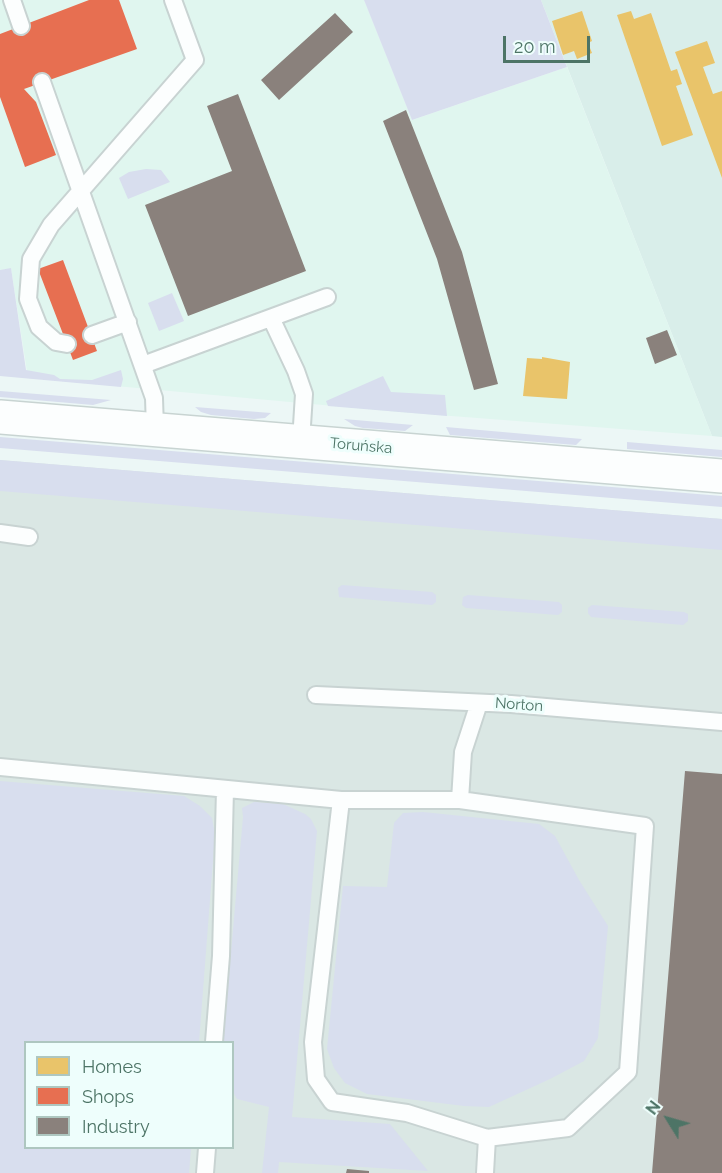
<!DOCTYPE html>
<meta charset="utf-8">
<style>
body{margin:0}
#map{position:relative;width:722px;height:1173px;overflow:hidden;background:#ecf7f6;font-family:Raleway,sans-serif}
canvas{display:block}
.legend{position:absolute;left:24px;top:1041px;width:210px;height:108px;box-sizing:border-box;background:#eefefc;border:2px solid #aec7c0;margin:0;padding:8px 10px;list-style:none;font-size:18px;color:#4d7466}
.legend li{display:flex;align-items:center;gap:12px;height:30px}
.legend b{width:30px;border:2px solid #aec7c0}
.north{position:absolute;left:638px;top:1089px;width:60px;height:60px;-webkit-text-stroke:4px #eefefc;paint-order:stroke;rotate:307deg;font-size:16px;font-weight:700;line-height:24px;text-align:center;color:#4d7466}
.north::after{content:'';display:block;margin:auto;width:21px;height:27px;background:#4d7466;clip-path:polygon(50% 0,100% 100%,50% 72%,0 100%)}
.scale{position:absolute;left:503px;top:36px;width:87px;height:27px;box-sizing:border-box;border:3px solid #4d7466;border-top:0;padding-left:8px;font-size:18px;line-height:21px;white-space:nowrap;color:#4d7466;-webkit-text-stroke:4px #eefefc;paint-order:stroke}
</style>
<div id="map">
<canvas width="722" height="1173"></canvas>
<ul class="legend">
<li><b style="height:16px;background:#e9c46a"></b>Homes</li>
<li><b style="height:16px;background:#e76f51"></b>Shops</li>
<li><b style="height:16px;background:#8a817c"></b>Industry</li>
</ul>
<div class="north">N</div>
<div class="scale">20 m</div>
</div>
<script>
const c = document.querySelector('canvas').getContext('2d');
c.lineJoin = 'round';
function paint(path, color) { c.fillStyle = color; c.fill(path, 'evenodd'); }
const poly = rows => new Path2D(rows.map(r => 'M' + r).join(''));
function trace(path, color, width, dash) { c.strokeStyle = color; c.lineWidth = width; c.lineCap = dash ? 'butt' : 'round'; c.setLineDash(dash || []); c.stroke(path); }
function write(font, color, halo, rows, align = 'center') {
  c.font = font + ' Raleway,sans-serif'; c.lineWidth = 6; c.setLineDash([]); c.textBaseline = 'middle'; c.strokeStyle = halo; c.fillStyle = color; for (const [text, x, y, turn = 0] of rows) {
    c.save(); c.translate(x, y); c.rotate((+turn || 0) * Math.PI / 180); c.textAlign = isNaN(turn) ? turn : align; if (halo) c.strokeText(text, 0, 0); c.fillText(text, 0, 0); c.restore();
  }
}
const residential = poly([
 [541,0,722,0,722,437,712,436]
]);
const commercial = poly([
 [0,0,364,0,412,120,567,67,712,436,399,412,28,378,11,269,0,270]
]);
const industrial = poly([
 [0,460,722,519,722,1173,0,1173],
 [26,1042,232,1042,232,1148,26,1148]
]);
const green = poly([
 [364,0,541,0,567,67,412,120],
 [146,169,161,170,170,182,128,199,119,178,129,172],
 [11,268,26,370,54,375,60,379,92,380,121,370,123,379,121,387,0,376,0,270],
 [172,293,184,321,159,331,148,303],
 [383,376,391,392,445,395,447,416,328,406,326,401],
 [0,391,111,400,93,405,0,397],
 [195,407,271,413,265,418,254,419,211,415,201,412],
 [344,419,413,425,405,431,363,428,355,426],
 [446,427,582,439,576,445,450,435],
 [0,437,722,496,722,507,0,448],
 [627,442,722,450,722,457,627,449],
 [0,460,722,519,722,550,0,491],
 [342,585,432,592,436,595,436,602,432,605,339,597,338,588],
 [468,595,559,602,562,605,562,612,558,615,466,608,462,605,463,597],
 [592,605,684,612,688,614,688,621,683,625,591,617,588,613,588,608],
 [0,781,184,796,200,806,212,818,215,835,199,1042,26,1042,26,1148,191,1148,189,1173,0,1173],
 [254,802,283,804,305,814,311,819,317,831,292,1117,390,1124,428,1171,279,1162,278,1173,262,1173,269,1107,237,1099,233,1092,232,1042,223,1042,243,817,242,808],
 [423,812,539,824,555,836,579,880,608,926,598,1038,584,1061,550,1079,489,1107,464,1106,367,1094,345,1083,334,1068,327,1049,343,886,387,887,394,823,403,813]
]);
const homes = poly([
 [582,11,592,41,588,43,592,53,577,59,574,51,563,55,552,21],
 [631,11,634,19,651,13,671,71,677,69,682,84,676,86,693,135,662,146,617,15],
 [707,41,715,63,703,67,713,94,722,91,722,178,675,52],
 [542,357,570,362,567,399,523,396,527,358,542,359]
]);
const shops = poly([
 [89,0,119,0,137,49,24,89,36,102,56,155,25,167,0,97,0,34],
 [63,260,97,351,73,360,38,269]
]);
const industry = poly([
 [335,13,353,32,279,100,261,80],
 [238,94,306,271,188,316,145,205,232,171,207,106],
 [406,110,462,252,498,384,474,390,437,259,383,121],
 [667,330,677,355,655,364,646,338],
 [685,771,722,774,722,1173,652,1173],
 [347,1169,369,1171,369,1173,346,1173]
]);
const lane = poly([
 [12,0,21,26],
 [42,82,154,398,155,429],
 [271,318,296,371,304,394,301,441],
 [92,335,128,322],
 [67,344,56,342,39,327,28,299,31,259,51,225,195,60,173,0],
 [143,365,327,297],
 [0,533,29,537],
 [316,695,511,704,722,722],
 [0,767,341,800,460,800,645,826,628,1072,568,1128,487,1138,407,1113,332,1102,316,1079,313,1042,341,800],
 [460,800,463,752,479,703],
 [214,1042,221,956,225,789],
 [205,1173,207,1148],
 [485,1173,487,1138]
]);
const secondary = poly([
 [0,417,722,476]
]);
const streetNames = [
 ["Toruńska",361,446,5],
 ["Norton",519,705,4]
];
paint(residential, '#d9eeea');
paint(commercial, '#e0f6ef');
paint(industrial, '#dae7e4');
paint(green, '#d8deee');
paint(homes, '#e9c46a');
paint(shops, '#e76f51');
paint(industry, '#8a817c');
trace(lane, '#c8d3d2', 20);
trace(secondary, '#c8d4d2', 36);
trace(lane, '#fcfefe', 16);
trace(secondary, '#fcfefe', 33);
write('15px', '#4d7466', '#eefefc', streetNames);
</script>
